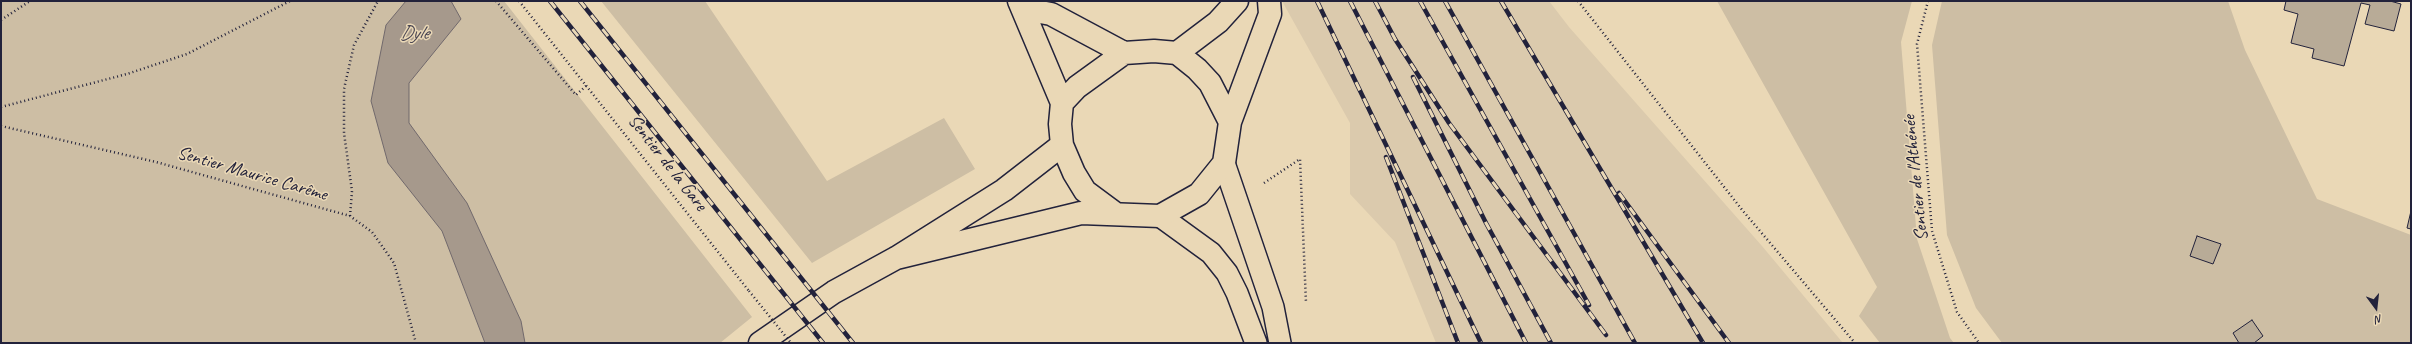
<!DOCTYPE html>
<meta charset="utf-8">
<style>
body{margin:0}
#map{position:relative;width:2412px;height:344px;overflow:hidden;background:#ead8b6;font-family:Caveat,sans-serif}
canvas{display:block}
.frame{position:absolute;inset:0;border:2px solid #22223b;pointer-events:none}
.north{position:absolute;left:2356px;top:288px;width:40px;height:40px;-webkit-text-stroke:3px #ead8b6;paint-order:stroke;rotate:165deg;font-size:11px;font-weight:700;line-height:16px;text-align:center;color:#22223b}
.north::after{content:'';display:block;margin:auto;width:14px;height:18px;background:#22223b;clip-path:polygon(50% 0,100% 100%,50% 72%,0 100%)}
</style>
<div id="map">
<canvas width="2412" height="344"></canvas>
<div class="frame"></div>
<div class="north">N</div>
</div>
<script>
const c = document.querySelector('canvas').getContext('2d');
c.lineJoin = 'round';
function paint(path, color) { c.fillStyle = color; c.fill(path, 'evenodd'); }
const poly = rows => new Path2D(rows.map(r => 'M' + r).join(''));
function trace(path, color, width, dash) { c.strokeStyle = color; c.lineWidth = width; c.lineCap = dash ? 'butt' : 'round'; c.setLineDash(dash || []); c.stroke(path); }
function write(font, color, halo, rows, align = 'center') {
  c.font = font + ' Caveat,sans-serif'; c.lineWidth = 3; c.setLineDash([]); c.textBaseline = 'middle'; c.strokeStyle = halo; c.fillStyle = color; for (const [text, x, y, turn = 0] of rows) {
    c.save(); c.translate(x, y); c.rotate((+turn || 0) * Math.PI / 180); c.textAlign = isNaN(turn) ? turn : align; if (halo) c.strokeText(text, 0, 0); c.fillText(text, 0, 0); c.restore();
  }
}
const built = poly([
 [1282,1,1549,1,1569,27,1762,246,1843,343,1436,343,1395,242,1350,194,1350,123]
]);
const green = poly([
 [1,1,504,1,752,317,720,343,1,343],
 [601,1,705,1,827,181,944,118,975,169,812,263],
 [1717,1,1912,1,1901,42,1917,239,1950,338,1954,343,1880,343,1859,316,1877,287],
 [1942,1,2228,1,2245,50,2317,199,2411,235,2411,343,2002,343,1976,308,1947,235,1932,45]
]);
const water = poly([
 [406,1,451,1,461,19,409,83,409,123,467,203,521,321,525,343,485,343,442,231,388,163,371,101,386,25,406,1]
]);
const building = poly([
 [2286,1,2390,1,2401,4,2394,31,2365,24,2370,5,2361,3,2344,66,2312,58,2314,49,2291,43,2298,14,2284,10,2286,1],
 [2411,211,2411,229,2407,228,2411,211],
 [2197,236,2221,244,2213,264,2190,256,2197,236],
 [2252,320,2263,336,2254,343,2239,343,2233,333,2252,320]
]);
const path = poly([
 [496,1,576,95,587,85],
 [519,1,749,291],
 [1578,1,1743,211,1855,343],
 [1928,1,1917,44,1932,231,1957,312,1979,343],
 [1,20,30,1],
 [1,107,127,74,187,54,290,1],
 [1,126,156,162,350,216,372,232,394,263,416,343],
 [1264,183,1300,159,1306,303],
 [350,216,352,191,344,133,344,89,354,45,378,1]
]);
const lane = poly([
 [1224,163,1273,307,1280,343],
 [1160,216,1211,253,1227,273,1237,293,1256,343]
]);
const secondary = poly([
 [1019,1,1062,103],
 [1024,9,1051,14,1124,53],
 [1177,53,1218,22,1237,1],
 [1230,122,1270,14,1269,1],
 [896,258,1081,213,1160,216,1199,194,1224,163,1230,122,1210,83,1197,69,1177,53,1154,51,1124,53,1077,87,1062,103,1060,124,1062,145,1074,173,1085,191,1116,214],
 [760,343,834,292,896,258,1004,190,1062,145]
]);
const rail = poly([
 [550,1,823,343],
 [580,1,853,343],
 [1317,1,1481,343],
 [1350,1,1526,343],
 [1375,1,1395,39,1449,123,1606,335],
 [1420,1,1589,305],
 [1445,1,1635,343],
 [1501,1,1703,343],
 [1413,77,1486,223,1551,343],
 [1386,157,1458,343],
 [1619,193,1729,343]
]);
const pathBridge = poly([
 [749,291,791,343]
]);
const streetNames = [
 ["Sentier de la Gare",667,163,52],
 ["Sentier Maurice Carême",252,174,16],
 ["Sentier de l'Athénée",1916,178,-96]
];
const waterNames = [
 ["Dyle",414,34]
];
paint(built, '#dbcaad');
paint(green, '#cdbea4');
paint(water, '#a6998c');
trace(water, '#71696c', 1);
paint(building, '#b8ab97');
trace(building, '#22223b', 1);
trace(lane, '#22223b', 24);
trace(secondary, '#22223b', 25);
trace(path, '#22223b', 2.5, [1, 3]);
trace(lane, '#ead8b6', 21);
trace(secondary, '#ead8b6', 22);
trace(rail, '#22223b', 4.5);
trace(rail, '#ead8b6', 3, [9]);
trace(pathBridge, '#22223b', 2.5, [1, 3]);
write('19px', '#22223b', '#ead8b6', streetNames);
write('italic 20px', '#4a4653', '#ead8b6', waterNames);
</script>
